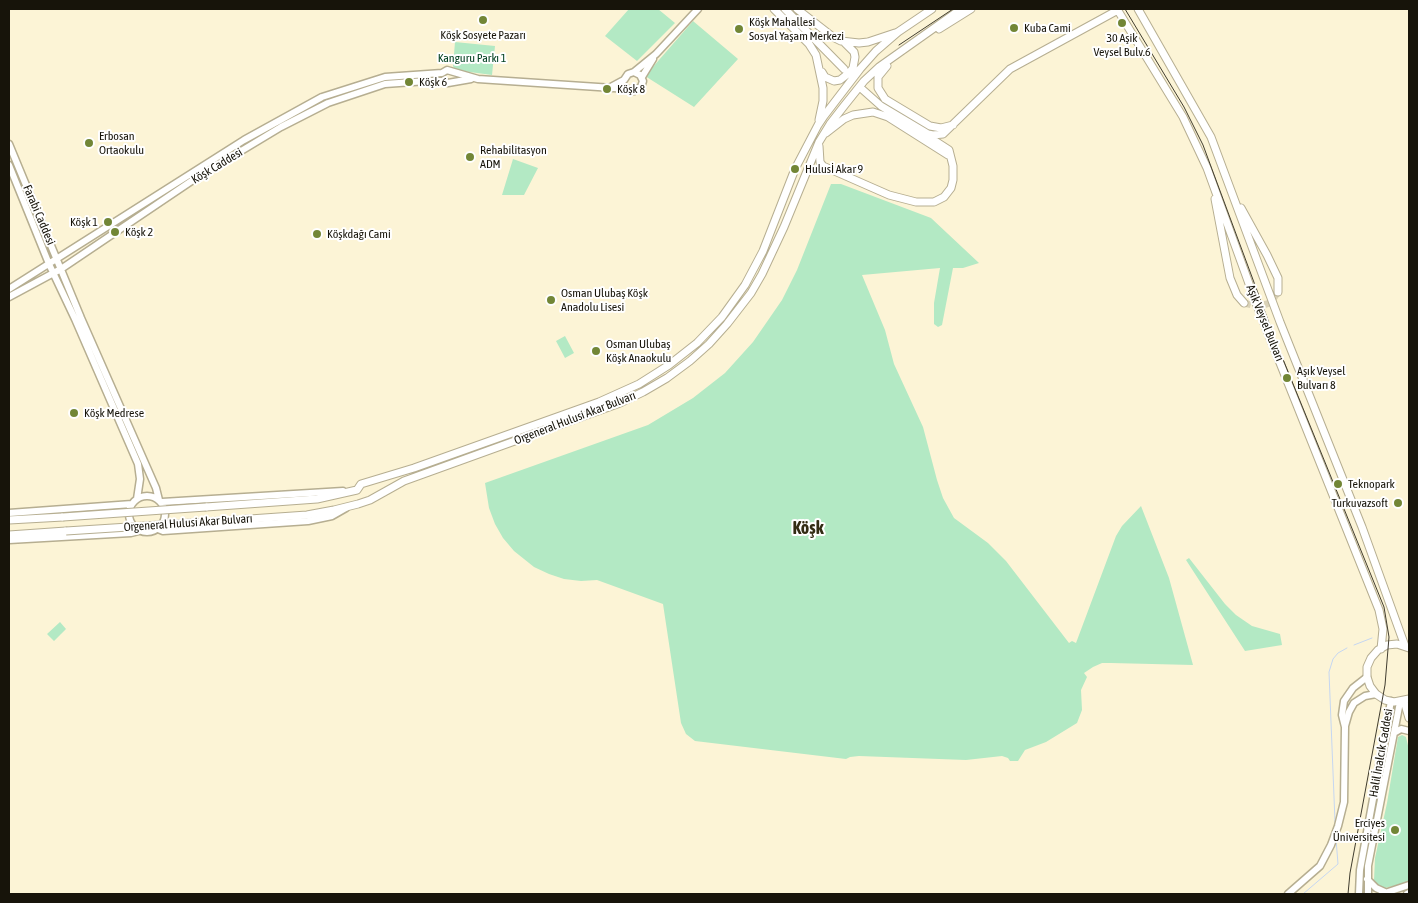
<!DOCTYPE html>
<meta charset="utf-8">
<style>
body{margin:0}
#map{position:relative;width:1418px;height:903px;overflow:hidden;background:#fcf4d6;font-family:"Asap Condensed",sans-serif}
canvas{display:block}
.frame{position:absolute;inset:0;border:10px solid #17140a;pointer-events:none}
</style>
<div id="map">
<canvas width="1418" height="903"></canvas>
<div class="frame"></div>
</div>
<script>
const c = document.querySelector('canvas').getContext('2d');
c.lineJoin = 'round';
function paint(path, color) { c.fillStyle = color; c.fill(path, 'evenodd'); }
const poly = rows => new Path2D(rows.map(r => 'M' + r).join(''));
function trace(path, color, width, dash) { c.strokeStyle = color; c.lineWidth = width; c.lineCap = dash ? 'butt' : 'round'; c.setLineDash(dash || []); c.stroke(path); }
function write(font, color, halo, rows, align = 'center') {
  c.font = font + ' "Asap Condensed",sans-serif'; c.lineWidth = 4; c.setLineDash([]); c.textBaseline = 'middle'; c.strokeStyle = halo; c.fillStyle = color; for (const [text, x, y, turn = 0] of rows) {
    c.save(); c.translate(x, y); c.rotate((+turn || 0) * Math.PI / 180); c.textAlign = isNaN(turn) ? turn : align; if (halo) c.strokeText(text, 0, 0); c.fillText(text, 0, 0); c.restore();
  }
}
const green = poly([
 [629,9,658,9,675,23,637,61,605,36],
 [693,21,738,59,694,107,645,76],
 [455,42,495,46,492,75,455,70,453,66],
 [513,159,538,168,524,195,502,195],
 [831,184,841,184,931,218,979,263,963,268,953,268,942,325,938,327,934,324,934,303,940,268,862,275,885,330,894,364,923,427,937,480,943,498,954,518,988,543,1006,561,1069,643,1072,641,1076,643,1116,536,1122,526,1141,506,1169,578,1193,665,1111,663,1102,663,1093,667,1084,673,1087,677,1081,690,1082,710,1077,723,1046,742,1025,750,1018,761,1010,761,1008,758,1002,756,966,760,859,756,850,757,846,759,695,741,686,734,681,723,663,604,597,580,581,581,564,579,549,574,534,567,514,551,503,538,495,524,489,508,485,483,648,425,693,398,725,373,753,342,782,300,797,270],
 [565,336,574,353,565,358,556,341],
 [1189,558,1225,604,1236,615,1252,626,1280,634,1282,645,1245,651,1186,560],
 [60,622,66,629,54,641,47,634],
 [1402,735,1406,737,1409,750,1409,882,1385,888,1380,887,1374,880,1375,858,1387,803,1398,737]
]);
const stream = poly([
 [1354,645,1372,638],
 [1335,822,1329,672,1333,659,1338,653,1347,648],
 [1303,894,1338,864,1336,839]
]);
const primaryTunnel = poly([
 [1244,303,1252,305,1260,306,1270,303,1278,292]
]);
const secondary = poly([
 [642,77,653,59],
 [611,87,624,80,628,74,634,72,656,54,698,9],
 [9,144,81,318,156,488,159,500],
 [9,165,49,264,75,319,138,464,140,479,137,499],
 [9,289,244,140,322,97,385,77,442,73,447,70,478,79,628,89,634,91,641,87,643,81,640,75,634,72],
 [9,297,61,269,193,180,281,127,328,103,385,84,427,81,443,81,448,83,471,79],
 '129 514a18 18 0 1 1 36 0a18 18 0 1 1-36 0Z',
 [162,502,343,491],
 [9,513,132,504],
 [158,529,163,531,308,521,332,516,346,508],
 [9,540,131,533,139,531],
 [1345,726,1349,712,1354,703,1365,696,1376,694],
 [1394,733,1401,729,1409,731],
 [1367,879,1376,888,1387,893],
 [1288,894,1320,866,1331,845,1338,826,1344,802,1345,727,1342,715,1344,701,1353,688,1367,677],
 [1359,894,1360,870,1391,701],
 [1368,894,1368,866,1400,702],
 [1382,894,1409,885],
 [1407,894,1409,893]
]);
const primary = poly([
 [774,9,809,44,816,55,823,88,823,101,819,120],
 [785,9,844,69],
 [797,9,833,37,841,41,859,43,868,42,895,33],
 [1117,9,1183,117,1207,168,1256,303,1379,610,1383,629,1381,649],
 [1138,9,1211,137,1280,322,1362,527,1405,646],
 [939,29,971,9],
 [887,66,878,77,878,88,885,99,930,126,941,128,953,125],
 [822,72,825,77,834,81,840,80,849,73,853,68,855,57,854,52,845,43],
 [863,90,881,106,928,134,933,135,943,134,1010,69,1118,10],
 [826,133,844,119,853,115,873,112,888,117,948,155],
 [819,146,820,162,823,166,889,195,916,202,934,202,944,197,951,188,953,180,953,166,949,150,932,139,928,134],
 [1215,199,1230,278,1237,295,1244,303],
 [1241,208,1267,255,1278,278,1278,292],
 [206,507,317,499,357,490,361,484,414,468,599,402,639,384,669,365,697,343,722,317,745,285,763,251,795,169,818,125,824,116,860,69,876,51,898,32,932,9],
 [9,520,63,517],
 [207,522,307,515,334,510,358,504,370,500,404,481,620,403,643,392,667,378,690,361,709,344,727,324,751,293,762,274,784,227,819,142,830,124,844,106,864,81,879,67,961,9],
 [9,535,66,531],
 [1409,648,1397,644,1387,645,1378,650,1371,658,1367,667,1367,677,1370,686,1376,694,1385,700,1394,702,1409,699],
 [1404,701,1409,718]
]);
const tram = poly([
 [1125,9,1184,107,1203,145,1278,347,1384,607,1389,637,1385,685,1350,873,1348,894],
 [899,45,953,9]
]);
const primaryBridge = poly([
 [63,517,206,507],
 [66,531,207,522]
]);
const markers = [
 [483,20,5,"#728636"],
 [1122,23,5,"#728636"],
 [1014,28,5,"#728636"],
 [739,29,5,"#728636"],
 [409,82,5,"#728636"],
 [607,89,5,"#728636"],
 [89,143,5,"#728636"],
 [470,157,5,"#728636"],
 [795,169,5,"#728636"],
 [108,222,5,"#728636"],
 [115,232,5,"#728636"],
 [317,234,5,"#728636"],
 [551,300,5,"#728636"],
 [596,351,5,"#728636"],
 [1287,378,5,"#728636"],
 [74,413,5,"#728636"],
 [1338,484,5,"#728636"],
 [1398,503,5,"#728636"],
 [1395,830,5,"#728636"]
];
const poiNames = [
 ["Köşk Mahallesi",749,22],
 ["Sosyal Yaşam Merkezi",749,36],
 ["Kuba Cami",1024,28],
 ["Köşk Sosyete Pazarı",483,35,"center"],
 ["30 Aşik",1122,38,"center"],
 ["Veysel Bulv.6",1122,52,"center"],
 ["Köşk 6",419,82],
 ["Köşk 8",617,89],
 ["Erbosan",99,136],
 ["Ortaokulu",99,150],
 ["Rehabilitasyon",480,150],
 ["ADM",480,164],
 ["Hulusİ Akar 9",805,169],
 ["Köşk 1",98,222,"right"],
 ["Köşk 2",125,232],
 ["Köşkdağı Cami",327,234],
 ["Osman Ulubaş Köşk",561,293],
 ["Anadolu Lisesi",561,307],
 ["Osman Ulubaş",606,344],
 ["Köşk Anaokulu",606,358],
 ["Aşık Veysel",1297,371],
 ["Bulvarı 8",1297,385],
 ["Köşk Medrese",84,413],
 ["Teknopark",1348,484],
 ["Turkuvazsoft",1388,503,"right"],
 ["Erciyes",1385,823,"right"],
 ["Üniversitesi",1385,837,"right"]
];
const parkNames = [
 ["Kanguru Parkı 1",472,58]
];
const streetNames = [
 ["Köşk Caddesi",217,166,-31],
 ["Farabi Caddesi",39,215,67],
 ["Aşık Veysel Bulvarı",1265,323,68],
 ["Orgeneral Hulusi Akar Bulvarı",575,418,-21],
 ["Orgeneral Hulusi Akar Bulvarı",188,523,-4],
 ["Halil İnalcık Caddesi",1381,753,-80]
];
const districtNames = [
 ["Köşk",808,528]
];
paint(green, '#b3e9c4');
trace(stream, '#c5d6f1', 1);
trace(primaryTunnel, '#dad2b7', 7, [7, 3.5]);
trace(secondary, '#b6ae91', 9);
trace(primary, '#b6ae91', 9);
trace(secondary, '#fff', 6);
trace(primary, '#fff', 7);
trace(tram, '#403c2f', 1);
trace(primaryBridge, '#b6ae91', 9, []);
trace(primaryBridge, '#fff', 7);
for (const [x, y, r, color] of markers) { const dot = new Path2D(); dot.arc(x, y, r, 0, 2 * Math.PI); c.fillStyle = color; c.fill(dot); trace(dot, '#fff', 2); }
write('12px', '#17140a', '#fff', poiNames, 'left');
write('12px', '#004020', '#fff', parkNames);
write('12px', '#17140a', '#fff', streetNames);
write('bold 18px', '#332c14', '#fff', districtNames);
</script>
